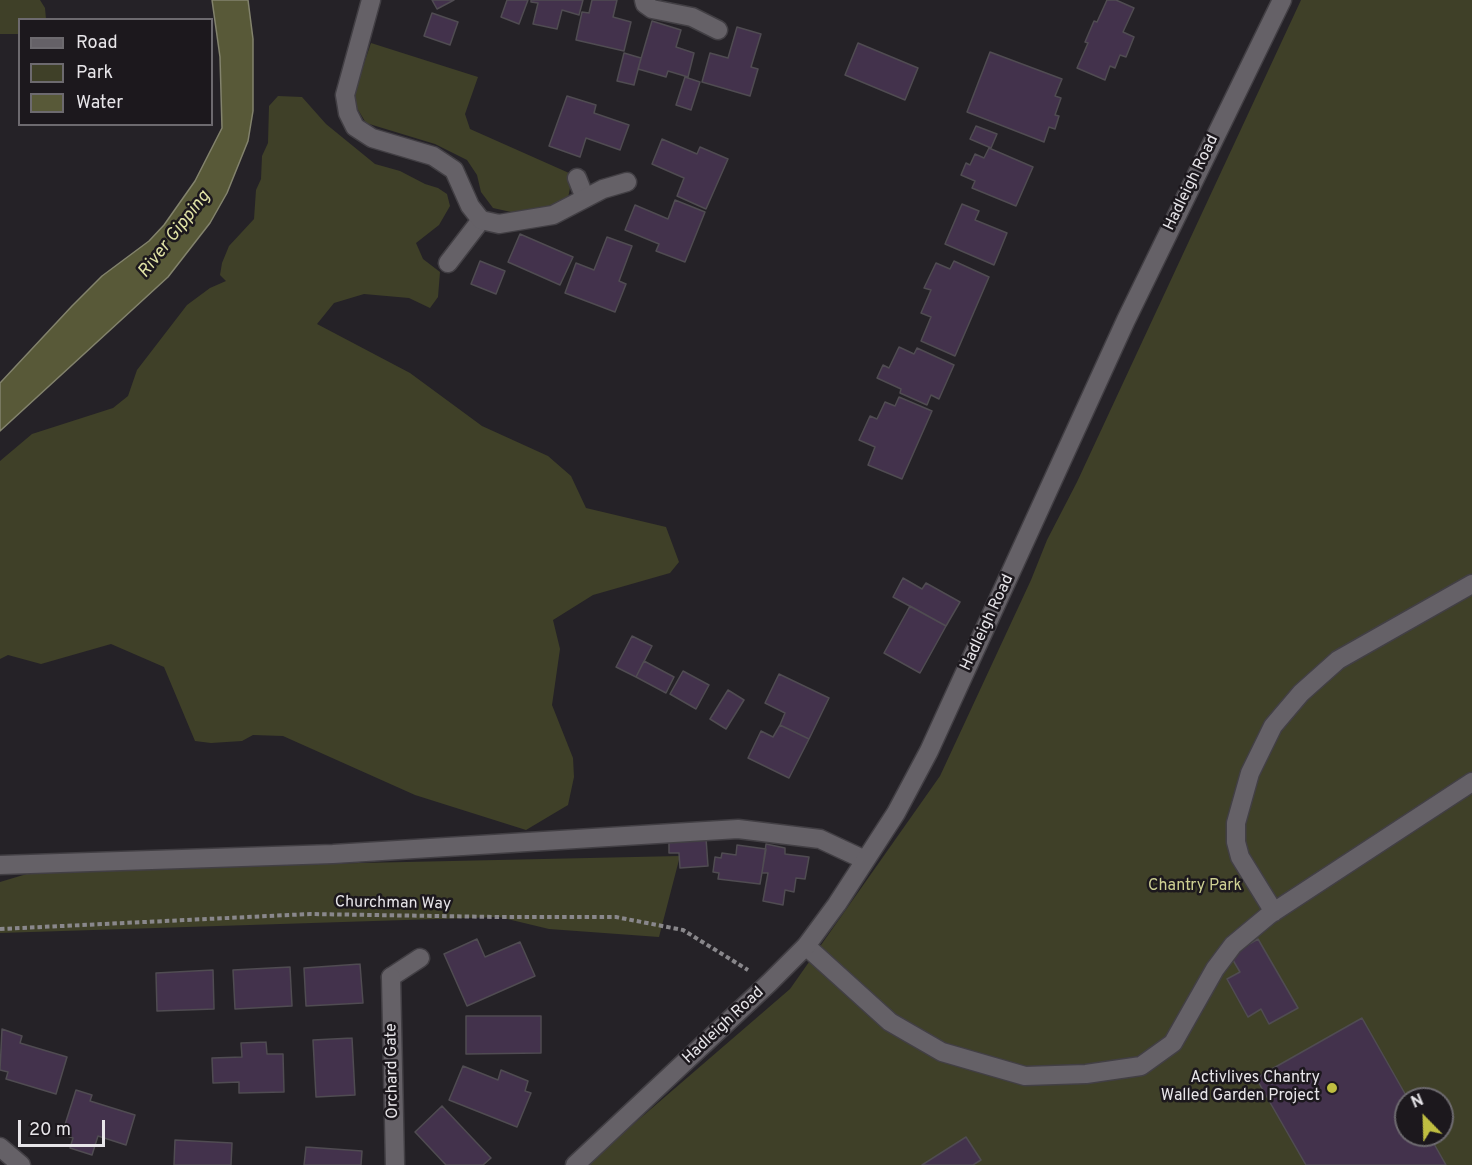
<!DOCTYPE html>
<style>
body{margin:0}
#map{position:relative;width:1472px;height:1165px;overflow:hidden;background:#252227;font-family:Overpass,sans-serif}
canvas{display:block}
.legend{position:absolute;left:18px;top:18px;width:195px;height:108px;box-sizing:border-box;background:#1c181d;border:2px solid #6d6a6f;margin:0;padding:8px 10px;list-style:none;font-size:18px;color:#e7e5e9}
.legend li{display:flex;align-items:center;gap:12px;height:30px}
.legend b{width:30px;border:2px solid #6d6a6f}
.north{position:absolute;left:1394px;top:1087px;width:60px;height:60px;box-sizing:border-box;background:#1c181d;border:2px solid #6d6a6f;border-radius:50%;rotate:337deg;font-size:16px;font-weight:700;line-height:24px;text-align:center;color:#e7e5e9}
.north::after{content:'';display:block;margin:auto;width:21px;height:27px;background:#bfbe41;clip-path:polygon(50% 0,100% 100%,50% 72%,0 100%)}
.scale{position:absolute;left:18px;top:1120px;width:87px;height:27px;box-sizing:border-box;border:3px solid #e7e5e9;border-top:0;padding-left:8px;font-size:18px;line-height:21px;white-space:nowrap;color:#e7e5e9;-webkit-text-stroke:4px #1c181d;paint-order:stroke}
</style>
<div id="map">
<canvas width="1472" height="1165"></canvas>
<ul class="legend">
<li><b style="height:8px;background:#656167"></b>Road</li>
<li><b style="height:16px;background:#3f4028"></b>Park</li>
<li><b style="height:16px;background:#585938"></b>Water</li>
</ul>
<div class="north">N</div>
<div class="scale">20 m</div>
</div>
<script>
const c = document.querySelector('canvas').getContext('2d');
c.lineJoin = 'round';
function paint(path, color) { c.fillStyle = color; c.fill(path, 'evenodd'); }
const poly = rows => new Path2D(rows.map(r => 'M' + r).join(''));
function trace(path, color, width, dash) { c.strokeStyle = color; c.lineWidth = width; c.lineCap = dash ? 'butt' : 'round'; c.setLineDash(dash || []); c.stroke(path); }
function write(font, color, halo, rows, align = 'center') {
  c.font = font + ' Overpass,sans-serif'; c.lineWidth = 5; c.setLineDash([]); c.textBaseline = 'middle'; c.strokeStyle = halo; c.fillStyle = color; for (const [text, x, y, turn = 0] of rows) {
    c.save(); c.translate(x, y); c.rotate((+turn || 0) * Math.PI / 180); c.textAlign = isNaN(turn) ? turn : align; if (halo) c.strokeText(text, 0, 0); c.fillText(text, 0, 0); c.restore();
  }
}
const green = poly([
 [0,0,40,0,45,8,46,19,20,20,19,34,0,34],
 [1301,0,1472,0,1472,1165,586,1165,790,989,940,776,1031,580,1047,540,1077,482],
 [1406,1099,1442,1099,1442,1135,1406,1135],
 [371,43,478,77,465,114,470,129,569,173,570,188,568,198,558,206,539,212,511,212,493,208,481,192,477,175,467,160,435,144,366,123,357,108,354,93],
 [278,96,302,97,326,124,375,164,400,171,425,184,438,188,447,194,450,206,439,225,416,243,423,259,440,272,438,297,430,308,409,298,364,294,334,303,317,324,410,373,482,426,548,456,571,476,586,508,666,527,679,562,670,573,593,595,553,620,560,649,552,705,573,758,574,777,568,805,526,830,415,795,283,736,253,735,242,741,211,743,195,741,164,667,111,644,41,664,8,655,0,659,0,461,32,434,113,408,128,396,137,370,187,305,210,288,226,281,220,275,222,263,229,246,254,219,256,190,261,179,262,156,268,143,269,106],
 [680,856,659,937,549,929,499,917,0,933,0,882,40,870]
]);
const water = poly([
 [212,0,248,0,253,39,253,111,248,141,227,193,210,223,168,277,0,431,0,383,72,306,102,276,149,241,164,225,195,181,222,128,220,57,212,0]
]);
const building = poly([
 [432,0,454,0,437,9,432,0],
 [507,0,528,0,519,24,501,17,507,0],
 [531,0,583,0,579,15,562,10,557,29,533,24,538,3,531,2,531,0],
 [592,0,617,0,613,17,631,22,624,51,576,40,582,12,589,13,592,0],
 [1107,0,1116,0,1134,8,1123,32,1134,37,1126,57,1120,55,1115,68,1110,66,1105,80,1077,68,1088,43,1085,42,1094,21,1097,22,1107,0],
 [432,13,458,22,450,45,424,36,432,13],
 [652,21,681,30,676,47,694,53,688,77,668,71,666,77,638,69,652,21],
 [737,27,761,34,751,67,758,69,750,96,702,82,710,53,728,58,737,27],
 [858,43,918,68,905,100,845,75,858,43],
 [990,52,1062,79,1055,96,1061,98,1055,115,1059,116,1055,129,1049,127,1044,142,967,112,990,52],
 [624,53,641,58,634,85,617,81,624,53],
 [685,77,700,82,691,110,676,105,685,77],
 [567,96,596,105,594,113,629,125,620,150,586,138,580,157,549,146,567,96],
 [976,126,997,134,991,148,970,139,976,126],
 [662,139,697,154,700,147,728,159,706,209,677,196,684,178,652,164,662,139],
 [989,148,1033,167,1016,206,972,188,975,181,961,175,966,163,970,165,975,154,984,158,989,148],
 [675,200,705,212,685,262,656,251,659,244,625,230,635,205,668,219,675,200],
 [962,204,979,211,975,220,1007,233,994,265,945,244,962,204],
 [520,234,573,257,560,285,508,262,520,234],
 [607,237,632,246,619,281,626,284,615,312,565,293,576,263,594,270,607,237],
 [480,261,505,271,496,294,471,284,480,261],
 [954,261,989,277,955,356,921,341,931,317,921,313,931,290,924,288,936,263,950,269,954,261],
 [899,347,914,354,917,348,954,365,939,399,931,395,927,405,900,393,901,389,877,378,883,365,889,368,899,347],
 [899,397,932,411,902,479,868,465,875,447,859,440,870,416,877,419,885,402,895,406,899,397],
 [903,578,922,589,926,583,960,602,946,626,893,597,903,578],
 [910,606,946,626,920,673,884,653,910,606],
 [632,636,652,646,636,677,616,667,632,636],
 [644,661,674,677,666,693,636,677,644,661],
 [683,671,709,685,696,709,670,694,683,671],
 [779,674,829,698,809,739,780,725,785,713,765,703,779,674],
 [728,690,744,700,726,729,710,719,728,690],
 [780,725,809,739,789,778,748,758,761,731,773,737,780,725],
 [706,838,708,866,680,868,679,853,669,853,669,840,706,838],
 [766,844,785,848,785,854,809,857,805,879,796,878,794,892,785,890,783,905,763,901,768,873,762,873,766,844],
 [737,845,766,849,760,884,718,879,719,873,713,872,715,857,721,858,722,853,736,855,737,845],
 [477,939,485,957,520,942,535,976,467,1006,444,954,477,939],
 [1258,939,1298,1008,1269,1024,1261,1009,1248,1017,1227,979,1240,972,1230,955,1258,939],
 [360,964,363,1003,306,1006,304,968,360,964],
 [290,967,292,1006,235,1009,233,970,290,967],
 [213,970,214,1009,157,1011,156,973,213,970],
 [466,1016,541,1016,541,1053,466,1054,466,1016],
 [1362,1018,1408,1099,1406,1099,1406,1135,1429,1135,1446,1165,1306,1165,1256,1078,1362,1018],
 [2,1029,22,1036,20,1043,67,1057,56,1094,6,1079,8,1072,0,1070,2,1029],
 [352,1038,355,1095,316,1097,313,1040,352,1038],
 [266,1042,267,1054,283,1054,284,1092,239,1093,239,1082,213,1083,212,1058,242,1057,241,1043,266,1042],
 [463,1066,498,1080,501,1070,528,1081,525,1091,531,1093,517,1127,449,1100,463,1066],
 [76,1090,92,1095,90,1101,135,1115,126,1145,98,1136,92,1155,70,1148,73,1138,62,1134,76,1090],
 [442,1106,491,1158,483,1165,446,1165,415,1132,442,1106],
 [966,1137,981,1160,973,1165,922,1165,966,1137],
 [175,1140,232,1143,231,1165,174,1165,175,1140],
 [306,1147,362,1151,361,1165,304,1165,306,1147]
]);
const path = poly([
 [0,929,310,914,499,917,616,917,683,930,748,970]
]);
const lane = poly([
 [644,0,645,4,652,9,692,17,718,30],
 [577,178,585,198],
 [448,263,481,220],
 [0,865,333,854,738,829,820,839,865,860],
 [1274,912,1240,857,1236,842,1236,823,1250,773,1273,726,1301,693,1338,660,1472,584],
 [806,946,890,1022,942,1052,1025,1076,1086,1074,1141,1066,1173,1043,1215,969,1233,945,1269,915,1472,782],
 [391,977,420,958]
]);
const street = poly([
 [371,0,345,95,348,113,355,127,372,138,433,156,454,170,470,206,481,220,499,224,553,215,603,189,627,182],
 [391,977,395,1165],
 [0,1147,21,1165]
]);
const secondary = poly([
 [575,1165,769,983,806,946,837,904,896,813,929,751,1126,320,1282,0]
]);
const markers = [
 [1332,1088,6,"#bfbe41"]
];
const streetNames = [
 ["Hadleigh Road",1192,183,-64],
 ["Hadleigh Road",988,623,-65],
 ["Churchman Way",393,904,1],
 ["Hadleigh Road",724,1026,-43],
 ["Orchard Gate",393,1071,-91]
];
const parkNames = [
 ["Chantry Park",1195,887]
];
const poiNames = [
 ["Activlives Chantry",1320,1079],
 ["Walled Garden Project",1320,1097]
];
const waterNames = [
 ["River Gipping",175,235,-52]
];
paint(green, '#3f4028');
paint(water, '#585938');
trace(water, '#83836d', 1.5);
paint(building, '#43324c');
trace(building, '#504c52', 1.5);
trace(lane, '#423f44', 21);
trace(street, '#423f44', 21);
trace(secondary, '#423f44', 21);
trace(path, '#89878b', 4, [4.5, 3]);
trace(lane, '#656167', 18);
trace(street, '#656167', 18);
trace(secondary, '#656167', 18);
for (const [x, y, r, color] of markers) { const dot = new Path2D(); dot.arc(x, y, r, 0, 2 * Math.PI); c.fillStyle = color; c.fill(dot); trace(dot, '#1c181d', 2); }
write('16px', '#e7e5e9', '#1c181d', streetNames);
write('16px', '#ced093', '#1c181d', parkNames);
write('16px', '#e7e5e9', '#1c181d', poiNames, 'right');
write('italic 18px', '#e0e2a5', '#1c181d', waterNames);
</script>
